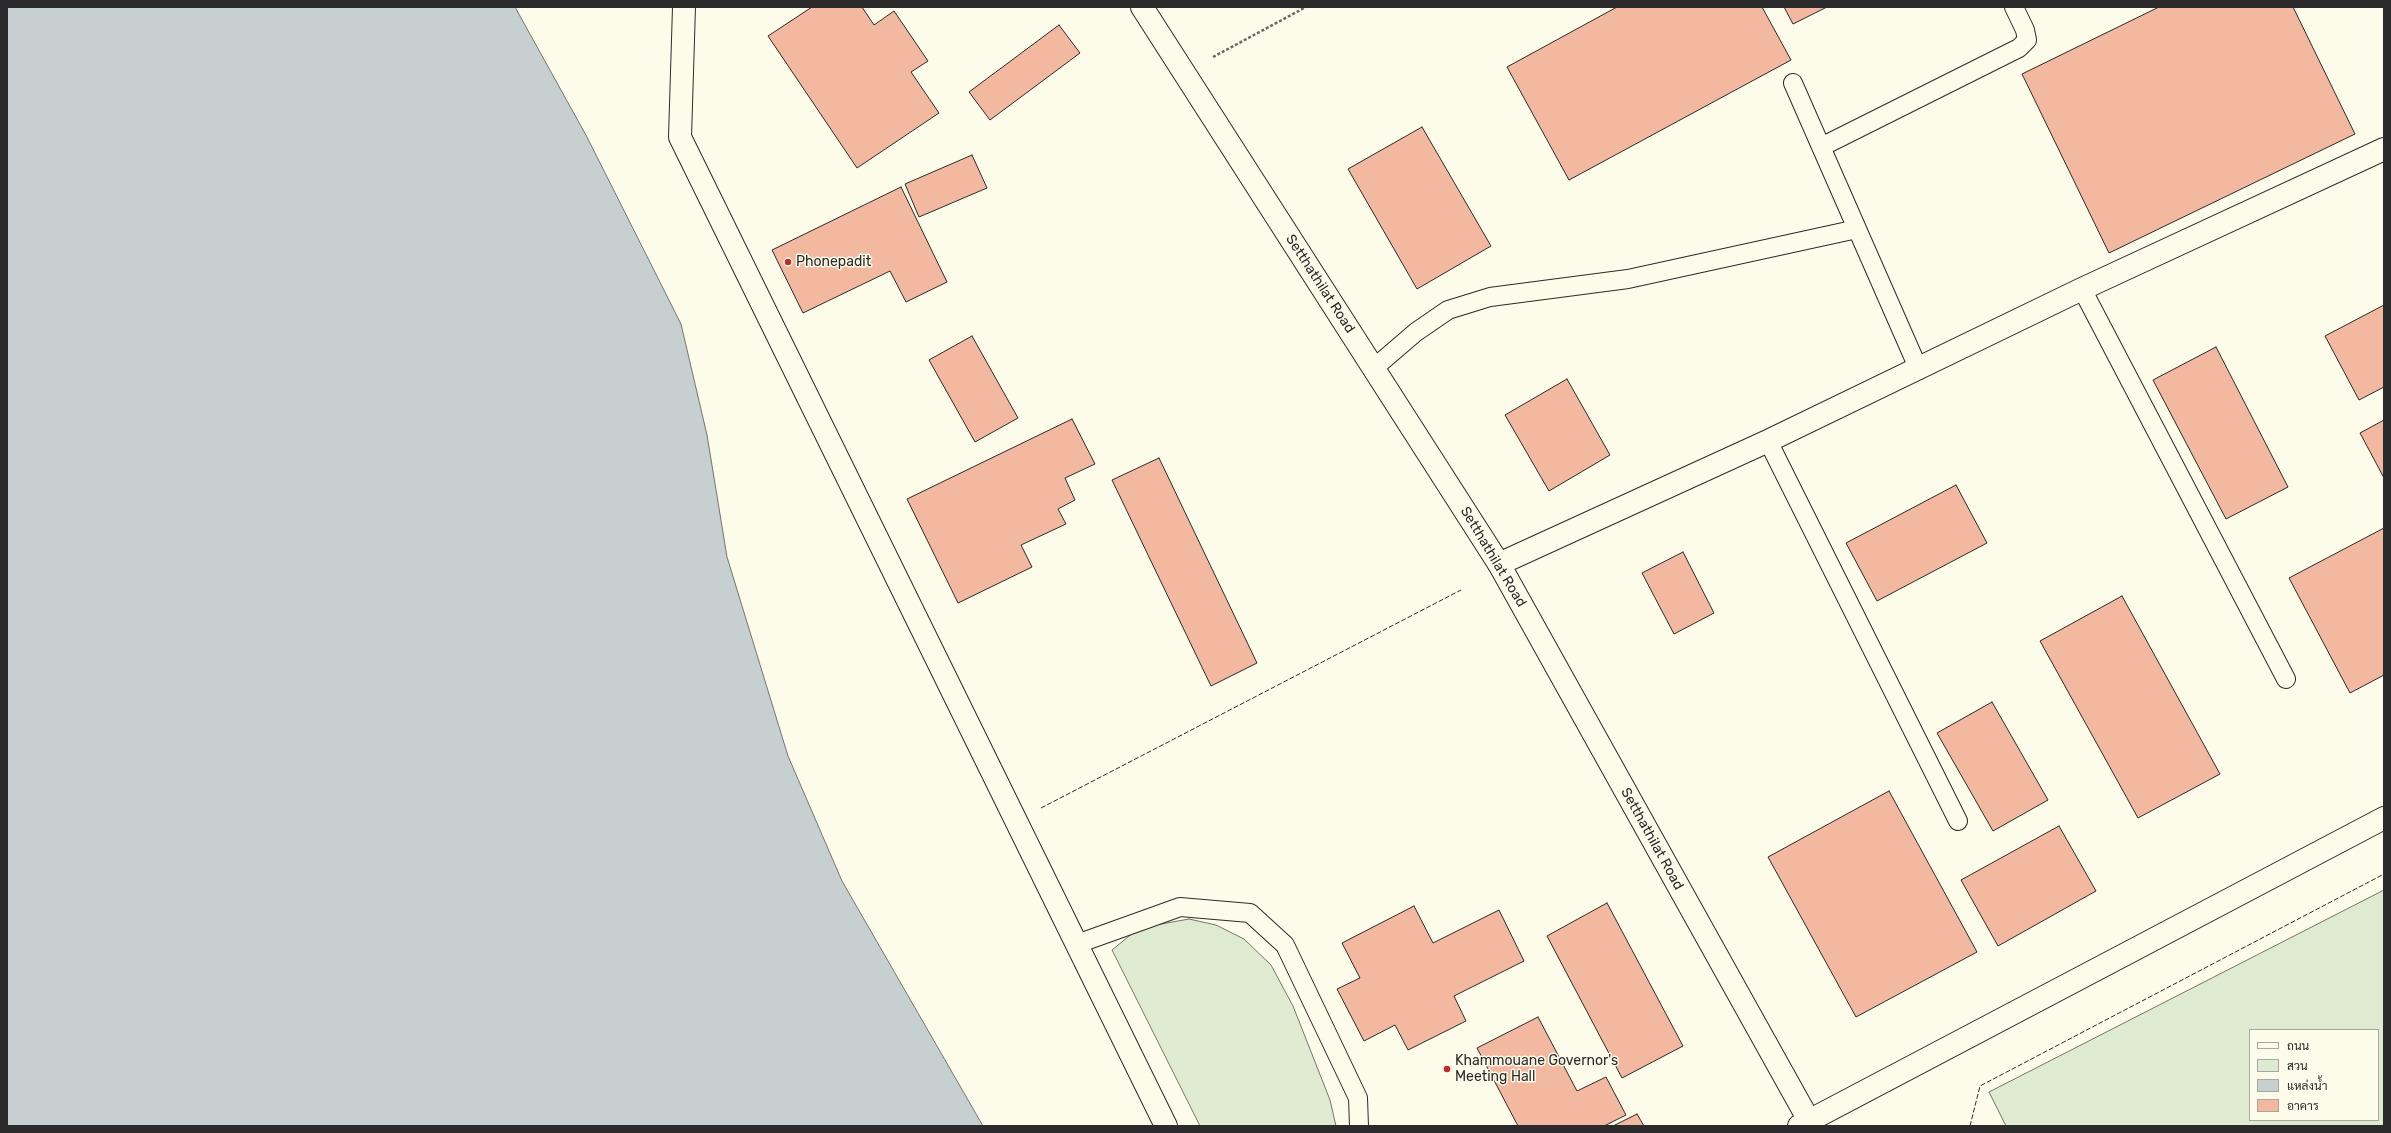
<!DOCTYPE html>
<meta charset="utf-8">
<style>
body{margin:0}
#map{position:relative;width:2391px;height:1133px;overflow:hidden;background:#fdfbea;font-family:Rubik,Sarabun,sans-serif}
canvas{display:block}
.frame{position:absolute;inset:0;border:8px solid #2b2b2b;pointer-events:none}
.legend{position:absolute;left:2249px;top:1029px;width:130px;height:92px;box-sizing:border-box;background:#fdfbea;border:1px solid #a9a89e;margin:0;padding:5px 7px;list-style:none;font-size:12px;color:#2b2b2b}
.legend li{display:flex;align-items:center;gap:8px;height:20px}
.legend b{width:20px;border:1px solid #a9a89e}
</style>
<div id="map">
<canvas width="2391" height="1133"></canvas>
<div class="frame"></div>
<ul class="legend">
<li><b style="height:5px;background:#fdfbea"></b>ถนน</li>
<li><b style="height:11px;background:#deebd1"></b>สวน</li>
<li><b style="height:11px;background:#c7d0d0"></b>แหล่งน้ำ</li>
<li><b style="height:11px;background:#f2b8a0"></b>อาคาร</li>
</ul>
</div>
<script>
const c = document.querySelector('canvas').getContext('2d');
c.lineJoin = 'round';
function paint(path, color) { c.fillStyle = color; c.fill(path, 'evenodd'); }
const poly = rows => new Path2D(rows.map(r => 'M' + r).join(''));
function trace(path, color, width, dash) { c.strokeStyle = color; c.lineWidth = width; c.lineCap = dash ? 'butt' : 'round'; c.setLineDash(dash || []); c.stroke(path); }
function write(font, color, halo, rows, align = 'center') {
  c.font = font + ' Rubik,sans-serif'; c.lineWidth = 3; c.setLineDash([]); c.textBaseline = 'middle'; c.strokeStyle = halo; c.fillStyle = color; for (const [text, x, y, turn = 0] of rows) {
    c.save(); c.translate(x, y); c.rotate((+turn || 0) * Math.PI / 180); c.textAlign = isNaN(turn) ? turn : align; if (halo) c.strokeText(text, 0, 0); c.fillText(text, 0, 0); c.restore();
  }
}
const green = poly([
 [2384,890,2384,1126,2006,1126,1989,1092,2384,890],
 [2250,1030,2378,1030,2378,1120,2250,1120,2250,1030],
 [1189,919,1216,925,1244,939,1271,965,1293,1006,1330,1100,1336,1126,1200,1126,1112,950,1139,928,1189,919]
]);
const water = poly([
 [7,7,515,7,587,137,681,324,707,435,727,557,788,756,842,881,983,1126,7,1126,7,7]
]);
const building = poly([
 [812,7,862,7,874,25,894,11,928,61,911,72,939,113,857,168,768,36,812,7],
 [1617,7,1762,7,1791,60,1569,180,1507,67,1617,7],
 [1784,7,1827,7,1793,24,1784,7],
 [2159,7,2293,7,2355,134,2109,253,2022,74,2159,7],
 [1059,25,1080,53,990,120,969,92,1059,25],
 [1422,127,1491,246,1417,289,1348,169,1422,127],
 [972,155,987,188,919,217,905,184,972,155],
 [901,187,947,282,906,302,890,271,803,313,772,250,901,187],
 [2384,305,2384,387,2359,400,2325,336,2384,305],
 [972,336,1018,418,975,442,929,360,972,336],
 [2216,347,2288,487,2226,519,2153,380,2216,347],
 [1567,379,1610,455,1549,491,1505,415,1567,379],
 [1072,419,1095,464,1065,478,1075,500,1058,509,1066,524,1021,545,1032,567,958,603,907,499,1072,419],
 [2384,420,2384,478,2360,433,2384,420],
 [1159,458,1257,663,1211,686,1112,480,1159,458],
 [1956,485,1987,543,1877,601,1846,543,1956,485],
 [2384,528,2384,675,2350,693,2289,578,2384,528],
 [1683,552,1714,613,1674,634,1642,573,1683,552],
 [2122,596,2220,774,2138,818,2040,641,2122,596],
 [1992,702,2048,800,1993,831,1937,733,1992,702],
 [1889,791,1977,952,1856,1017,1768,857,1889,791],
 [2059,826,2096,891,1998,946,1961,880,2059,826],
 [1607,903,1683,1046,1622,1078,1547,936,1607,903],
 [1414,906,1433,943,1499,910,1524,961,1454,996,1466,1021,1408,1050,1395,1025,1364,1041,1337,989,1360,978,1342,943,1414,906],
 [1538,1017,1577,1091,1606,1077,1626,1115,1604,1126,1518,1126,1477,1048,1538,1017],
 [1637,1114,1644,1126,1613,1126,1637,1114]
]);
const path = poly([
 [1213,57,1306,7]
]);
const service = poly([
 [1793,83,1919,370],
 [1821,147,2019,48,2027,40,2025,30,2014,7],
 [2082,289,2286,679],
 [1374,368,1416,332,1448,310,1490,297,1628,279,1857,229],
 [1768,441,1958,821],
 [1077,944,1180,907,1250,913,1285,945,1358,1098,1359,1126]
]);
const minor = poly([
 [684,7,680,137,1166,1126],
 [1499,564,1768,441,2082,289,2384,149],
 [1799,1126,2384,818]
]);
const tertiary = poly([
 [1142,7,1499,564,1812,1126]
]);
const fence = poly([
 [1041,808,1461,590],
 [1970,1126,1980,1086,2384,874]
]);
const markers = [
 [788,262,4,"#c62828"],
 [1447,1069,4,"#c62828"]
];
const poiNames = [
 ["Phonepadit",796,262],
 ["Khammouane Governor's",1455,1061],
 ["Meeting Hall",1455,1077]
];
const streetNames = [
 ["Setthathilat Road",1320,284,57],
 ["Setthathilat Road",1493,557,59],
 ["Setthathilat Road",1652,839,61]
];
paint(green, '#deebd1');
trace(green, '#74746e', 1);
paint(water, '#c7d0d0');
trace(water, '#74746e', 1);
paint(building, '#f2b8a0');
trace(building, '#2b2b2b', 1);
trace(service, '#2b2b2b', 20);
trace(minor, '#2b2b2b', 24);
trace(tertiary, '#2b2b2b', 24);
trace(path, '#6a6964', 2.5, [3, 2]);
trace(service, '#fdfbea', 18);
trace(minor, '#fdfbea', 22);
trace(tertiary, '#fdfbea', 22);
trace(fence, '#2b2b2b', 1, [5, 2]);
for (const [x, y, r, color] of markers) { const dot = new Path2D(); dot.arc(x, y, r, 0, 2 * Math.PI); c.fillStyle = color; c.fill(dot); trace(dot, '#fdfbea', 1.5); }
write('14px', '#2b2b2b', '#fdfbea', poiNames, 'left');
write('14px', '#2b2b2b', '#fdfbea', streetNames);
</script>
